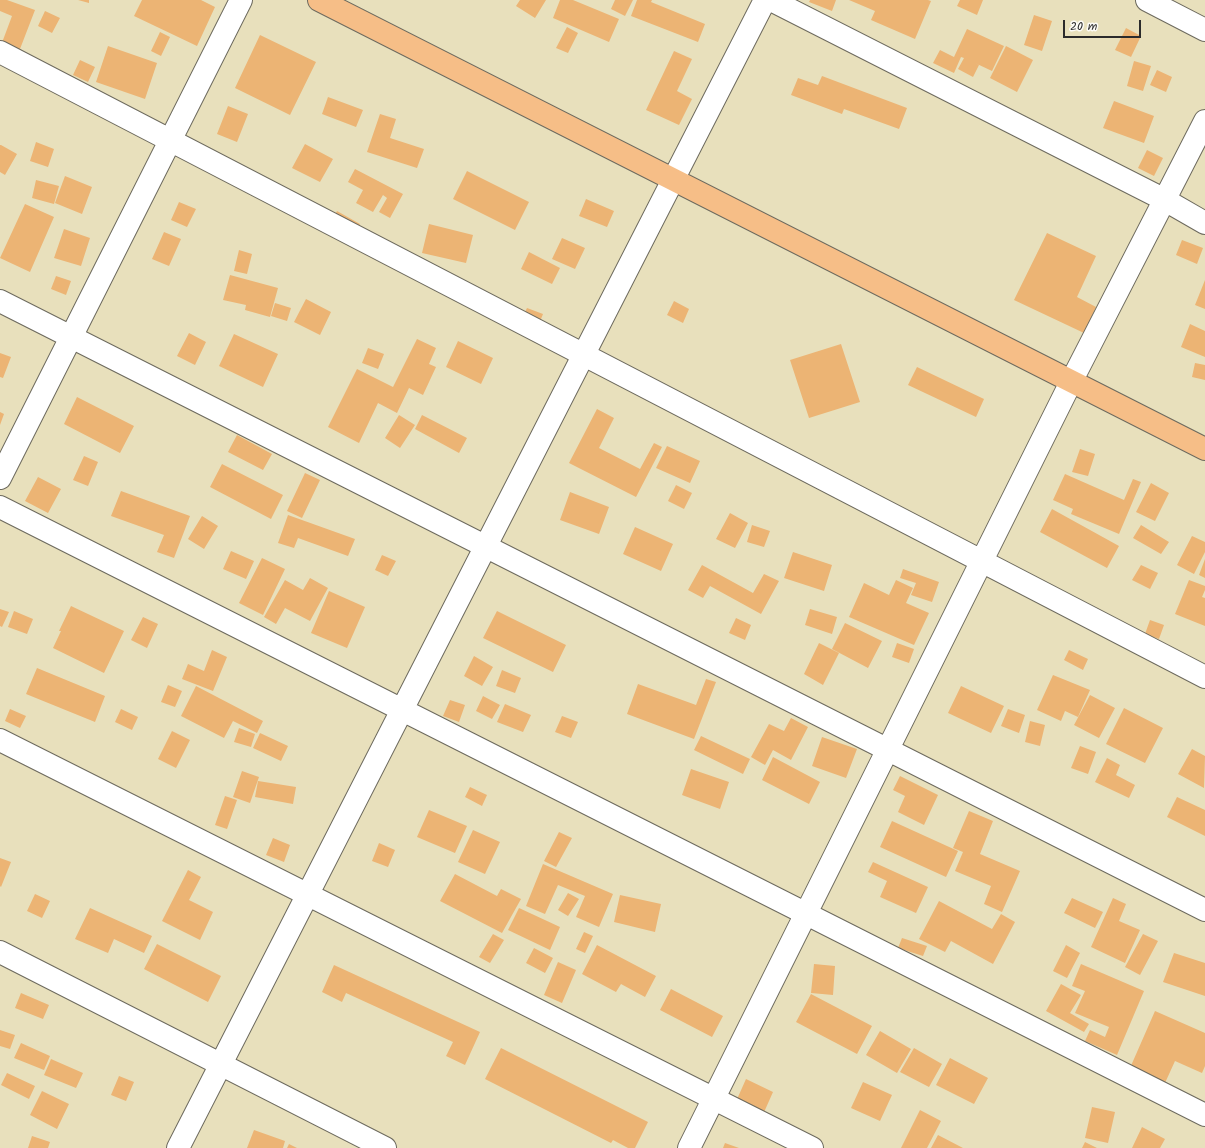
<!DOCTYPE html>
<style>
body{margin:0}
#map{position:relative;width:1205px;height:1148px;overflow:hidden;background:#e8e0bc;font-family:Kalam,sans-serif}
canvas{display:block}
.scale{position:absolute;left:1063px;top:20px;width:78px;height:18px;box-sizing:border-box;border:2px solid #2b2b2b;border-top:0;padding-left:5px;font-size:12px;line-height:14px;white-space:nowrap;color:#2b2b2b;-webkit-text-stroke:3px #fdfcf7;paint-order:stroke}
</style>
<div id="map">
<canvas width="1205" height="1148"></canvas>
<div class="scale">20 m</div>
</div>
<script>
const c = document.querySelector('canvas').getContext('2d');
c.lineJoin = 'round';
function paint(path, color) { c.fillStyle = color; c.fill(path, 'evenodd'); }
const poly = rows => new Path2D(rows.map(r => 'M' + r).join(''));
function trace(path, color, width, dash) { c.strokeStyle = color; c.lineWidth = width; c.lineCap = dash ? 'butt' : 'round'; c.setLineDash(dash || []); c.stroke(path); }
const building = poly([
 [0,0,7,0,35,10,15,62,0,48,12,16,0,11],
 [78,0,89,0,89,3],
 [142,0,201,0,215,7,197,46,134,16],
 [520,0,546,0,535,18,516,6],
 [560,0,573,0,619,19,609,42,553,18],
 [615,0,633,0,625,16,611,9],
 [637,0,652,0,651,2,705,24,698,42,631,16],
 [810,0,836,0,832,11,809,2],
 [849,0,928,0,931,1,915,39,871,20,875,11],
 [960,0,983,0,977,15,957,6],
 [45,11,60,18,52,33,38,26],
 [1034,15,1052,21,1042,51,1024,45],
 [567,27,578,33,568,53,556,48],
 [1126,28,1141,36,1131,57,1115,50],
 [967,29,1004,46,992,71,975,63,979,65,973,77,958,69,964,58,961,57,954,73,933,63,940,50,954,57],
 [160,32,170,37,161,56,151,51],
 [260,35,316,62,290,115,235,88],
 [108,46,157,63,145,99,96,82],
 [1006,46,1033,60,1017,92,990,78],
 [674,51,692,59,677,91,692,99,679,125,646,110],
 [80,60,95,67,88,82,73,75],
 [1134,61,1151,66,1143,91,1127,86],
 [1157,70,1172,77,1166,92,1150,85],
 [822,76,907,108,899,129,844,109,842,114,791,95,798,78,818,85],
 [328,97,363,110,356,127,322,114],
 [1114,101,1154,116,1144,143,1103,128],
 [228,106,248,114,237,142,217,134],
 [380,114,396,119,390,138,424,149,417,168,367,152],
 [36,142,54,149,48,167,30,161],
 [305,144,333,159,320,182,292,168],
 [0,145,1,145,17,154,5,175,0,172],
 [1147,150,1163,158,1154,176,1138,168],
 [355,169,403,194,390,218,379,212,387,198,383,195,373,212,356,203,363,190,348,182],
 [467,171,529,202,515,230,453,199],
 [65,176,92,187,82,214,55,203],
 [36,180,59,186,54,204,32,198],
 [586,199,614,211,607,227,579,216],
 [179,202,196,209,187,227,171,220],
 [25,204,54,217,30,272,0,258],
 [337,211,360,224,354,234,331,222],
 [429,224,473,235,466,263,422,253],
 [64,229,90,238,81,266,54,258],
 [164,232,181,239,169,266,152,259],
 [1047,233,1096,256,1077,297,1096,307,1084,333,1014,300],
 [562,238,585,248,575,269,552,259],
 [1182,240,1203,248,1197,264,1176,255],
 [239,250,252,254,247,274,234,271],
 [529,252,560,268,552,284,521,269],
 [230,275,278,288,270,317,245,310,246,305,223,300],
 [56,276,71,281,66,295,51,289],
 [1205,280,1205,309,1195,305],
 [306,299,331,312,320,335,294,322],
 [674,301,689,309,683,323,667,315],
 [275,303,291,308,287,321,271,316],
 [527,308,543,314,537,329,520,322],
 [1190,324,1205,331,1205,357,1181,347],
 [189,333,206,342,195,365,177,356],
 [234,334,278,354,263,387,219,366],
 [417,339,436,348,429,364,436,367,423,395,409,388,397,413,378,403,359,443,328,427,357,369,393,387],
 [458,341,493,358,481,384,446,367],
 [841,344,860,402,809,418,790,360],
 [368,348,384,354,378,369,362,363],
 [0,353,11,357,3,378,0,377],
 [1195,363,1205,365,1205,380,1192,377],
 [917,367,984,399,976,417,908,385],
 [77,397,134,426,120,453,64,424],
 [597,409,614,418,599,448,640,469,654,443,662,447,636,497,569,463],
 [0,412,4,414,0,425],
 [399,415,415,425,400,448,385,438],
 [422,415,467,438,459,453,415,429],
 [237,435,272,454,263,470,228,452],
 [667,446,700,461,690,483,656,468],
 [1080,449,1095,454,1088,476,1072,472],
 [84,456,98,462,88,486,73,480],
 [222,464,283,495,271,519,210,487],
 [305,473,320,480,302,518,287,511],
 [1065,474,1124,500,1133,479,1141,482,1119,534,1071,514,1073,509,1053,500],
 [38,477,61,489,48,513,25,501],
 [1151,483,1169,493,1155,521,1136,512],
 [676,485,692,493,684,509,668,501],
 [121,491,190,516,174,558,157,552,164,535,111,516],
 [570,492,609,507,599,534,560,520],
 [1052,509,1119,546,1107,568,1040,532],
 [730,513,748,523,735,548,716,539],
 [288,515,355,539,348,556,298,538,294,548,278,543],
 [202,516,218,526,204,549,188,539],
 [752,525,770,531,764,547,747,542],
 [1141,525,1169,542,1161,554,1133,538],
 [635,527,673,544,661,571,623,554],
 [1192,536,1205,542,1205,552,1194,574,1177,565],
 [231,551,254,561,246,579,223,569],
 [793,552,832,565,824,591,784,578],
 [382,555,396,561,388,576,375,570],
 [262,558,285,569,263,615,239,603],
 [1205,559,1205,578,1199,575],
 [702,565,753,593,764,574,779,581,761,614,710,586,703,598,688,590],
 [1141,565,1158,573,1150,589,1132,580],
 [903,569,939,582,932,602,911,595,916,583,900,578],
 [310,578,328,588,310,621,285,608,276,624,264,617,285,580,303,590],
 [896,580,913,588,906,603,929,613,914,645,849,617,864,583,889,595],
 [1189,580,1205,586,1205,590,1202,597,1205,598,1205,626,1175,614],
 [329,591,365,607,347,648,311,633],
 [71,606,124,631,104,673,53,648,61,631,59,631],
 [0,609,9,612,2,627,0,626],
 [810,609,837,617,832,634,805,625],
 [14,611,33,619,27,634,8,627],
 [497,611,566,645,553,672,483,638],
 [143,617,158,624,147,648,131,640],
 [736,618,751,625,745,640,729,633],
 [1150,620,1164,625,1159,639,1145,634],
 [845,623,882,641,868,668,832,649],
 [819,643,839,653,823,685,804,674],
 [897,643,914,649,909,663,892,657],
 [212,650,227,657,213,691,182,679,188,664,204,671],
 [1069,650,1088,659,1083,670,1064,660],
 [474,656,493,667,482,686,464,676],
 [37,668,105,696,95,722,26,694],
 [502,670,521,678,515,693,496,686],
 [1053,675,1090,690,1078,717,1065,711,1061,721,1037,710],
 [706,679,716,682,694,739,627,714,638,684,696,705],
 [168,685,182,691,175,707,161,702],
 [196,686,263,721,257,733,233,721,224,738,181,716],
 [961,686,1004,706,991,733,948,713],
 [1090,695,1115,708,1099,738,1074,725],
 [483,696,500,705,492,719,476,711],
 [450,700,465,705,459,722,443,716],
 [505,704,531,715,523,732,497,722],
 [1124,708,1163,728,1145,763,1106,744],
 [10,709,26,716,20,728,5,721],
 [121,709,138,717,132,730,115,722],
 [1008,709,1025,715,1019,733,1001,726],
 [562,716,578,722,571,738,555,732],
 [791,718,808,727,791,760,773,750,765,765,751,757,769,724,784,731],
 [1030,721,1045,725,1040,746,1025,742],
 [239,728,255,734,251,747,234,742],
 [172,731,190,740,176,768,158,759],
 [260,733,288,746,281,761,253,748],
 [701,736,750,759,743,774,694,750],
 [822,737,857,749,846,778,812,766],
 [1080,746,1096,752,1088,774,1071,768],
 [1192,749,1205,756,1204,788,1178,774],
 [773,757,820,782,809,804,762,780],
 [1107,758,1120,765,1116,775,1135,785,1129,798,1095,782],
 [691,769,729,782,720,809,682,795],
 [242,771,259,777,250,803,233,797],
 [900,776,938,795,924,825,898,812,905,796,893,790],
 [258,781,296,787,293,804,255,797],
 [470,787,487,795,482,806,465,797],
 [225,796,237,800,227,829,215,825],
 [1177,797,1205,810,1205,836,1167,817],
 [429,810,467,826,455,853,417,837],
 [969,811,993,821,980,854,1020,871,1002,912,984,904,991,886,955,871,963,852,953,848],
 [892,821,958,851,946,877,880,847],
 [473,830,500,842,485,874,458,862],
 [559,832,572,838,556,867,544,861],
 [273,838,290,845,284,862,266,855],
 [379,843,395,850,388,867,372,861],
 [0,858,11,862,1,887,0,886],
 [873,862,928,887,916,913,880,897,887,881,868,872],
 [543,864,613,894,599,927,576,917,585,896,558,885,545,914,526,906],
 [188,870,201,877,189,900,213,912,200,940,162,921],
 [455,874,497,896,501,889,521,899,502,933,440,901],
 [568,893,579,899,568,916,558,910],
 [35,894,50,901,42,918,27,911],
 [620,895,661,904,655,932,614,922],
 [1072,898,1103,912,1095,928,1064,913],
 [1113,898,1126,904,1119,921,1140,930,1125,963,1091,947],
 [939,901,992,929,1001,914,1015,922,993,964,951,941,945,952,919,939],
 [90,908,152,936,144,953,114,939,108,953,75,939],
 [519,908,560,927,550,950,508,930],
 [584,932,593,936,585,953,576,949],
 [493,934,504,940,490,963,479,957],
 [1143,934,1158,941,1140,975,1125,967],
 [902,938,927,946,923,956,898,948],
 [157,944,221,976,208,1002,144,969],
 [597,945,656,976,645,997,621,984,616,992,582,974],
 [1066,945,1080,953,1067,978,1053,971],
 [534,948,553,958,545,973,526,963],
 [1174,953,1205,963,1205,996,1163,982],
 [558,962,576,970,562,1003,544,995],
 [814,964,835,966,833,995,811,993],
 [1081,964,1144,991,1117,1055,1085,1041,1090,1030,1105,1037,1109,1027,1075,1013,1085,991,1072,986],
 [334,965,480,1032,465,1065,446,1056,453,1042,346,993,342,1002,322,992],
 [1061,984,1081,995,1070,1013,1089,1024,1084,1032,1046,1011],
 [671,989,723,1016,712,1037,660,1010],
 [21,993,49,1005,43,1019,15,1008],
 [811,994,872,1026,857,1054,796,1022],
 [1155,1011,1205,1033,1205,1066,1202,1073,1175,1061,1165,1083,1130,1068],
 [0,1030,15,1035,10,1049,0,1046],
 [880,1031,911,1049,897,1073,866,1055],
 [21,1043,50,1056,44,1070,14,1058],
 [501,1048,648,1122,635,1148,628,1148,613,1140,611,1143,485,1079],
 [914,1048,942,1064,929,1087,900,1072],
 [950,1058,988,1078,974,1104,936,1085],
 [51,1059,83,1073,76,1088,44,1075],
 [7,1073,35,1086,29,1099,1,1085],
 [119,1076,134,1082,126,1101,111,1095],
 [746,1079,773,1092,761,1119,734,1106],
 [863,1082,892,1095,880,1121,851,1108],
 [42,1091,69,1104,57,1129,30,1115],
 [1092,1107,1115,1112,1108,1143,1085,1138],
 [920,1110,941,1121,927,1148,901,1148],
 [1142,1127,1165,1139,1160,1148,1132,1148],
 [254,1130,285,1141,283,1148,247,1148],
 [938,1135,963,1148,931,1148],
 [32,1136,50,1142,48,1148,28,1148],
 [1085,1142,1097,1148,1082,1148],
 [725,1143,739,1148,723,1148],
 [289,1144,297,1148,287,1148]
]);
const minor = poly([
 [771,0,1165,200,1205,223],
 [1147,0,1205,30],
 [0,52,1205,677],
 [0,301,1205,910],
 [0,478,241,0],
 [0,507,1205,1115],
 [0,740,812,1148],
 [0,952,385,1148],
 [178,1148,765,0],
 [689,1148,1071,382,1205,121]
]);
const major = poly([
 [319,0,1205,449]
]);
paint(building, '#ecb474');
trace(minor, '#6d6a5e', 24);
trace(major, '#6d6a5e', 24);
trace(minor, '#fff', 22);
trace(major, '#f6be87', 22);
</script>
